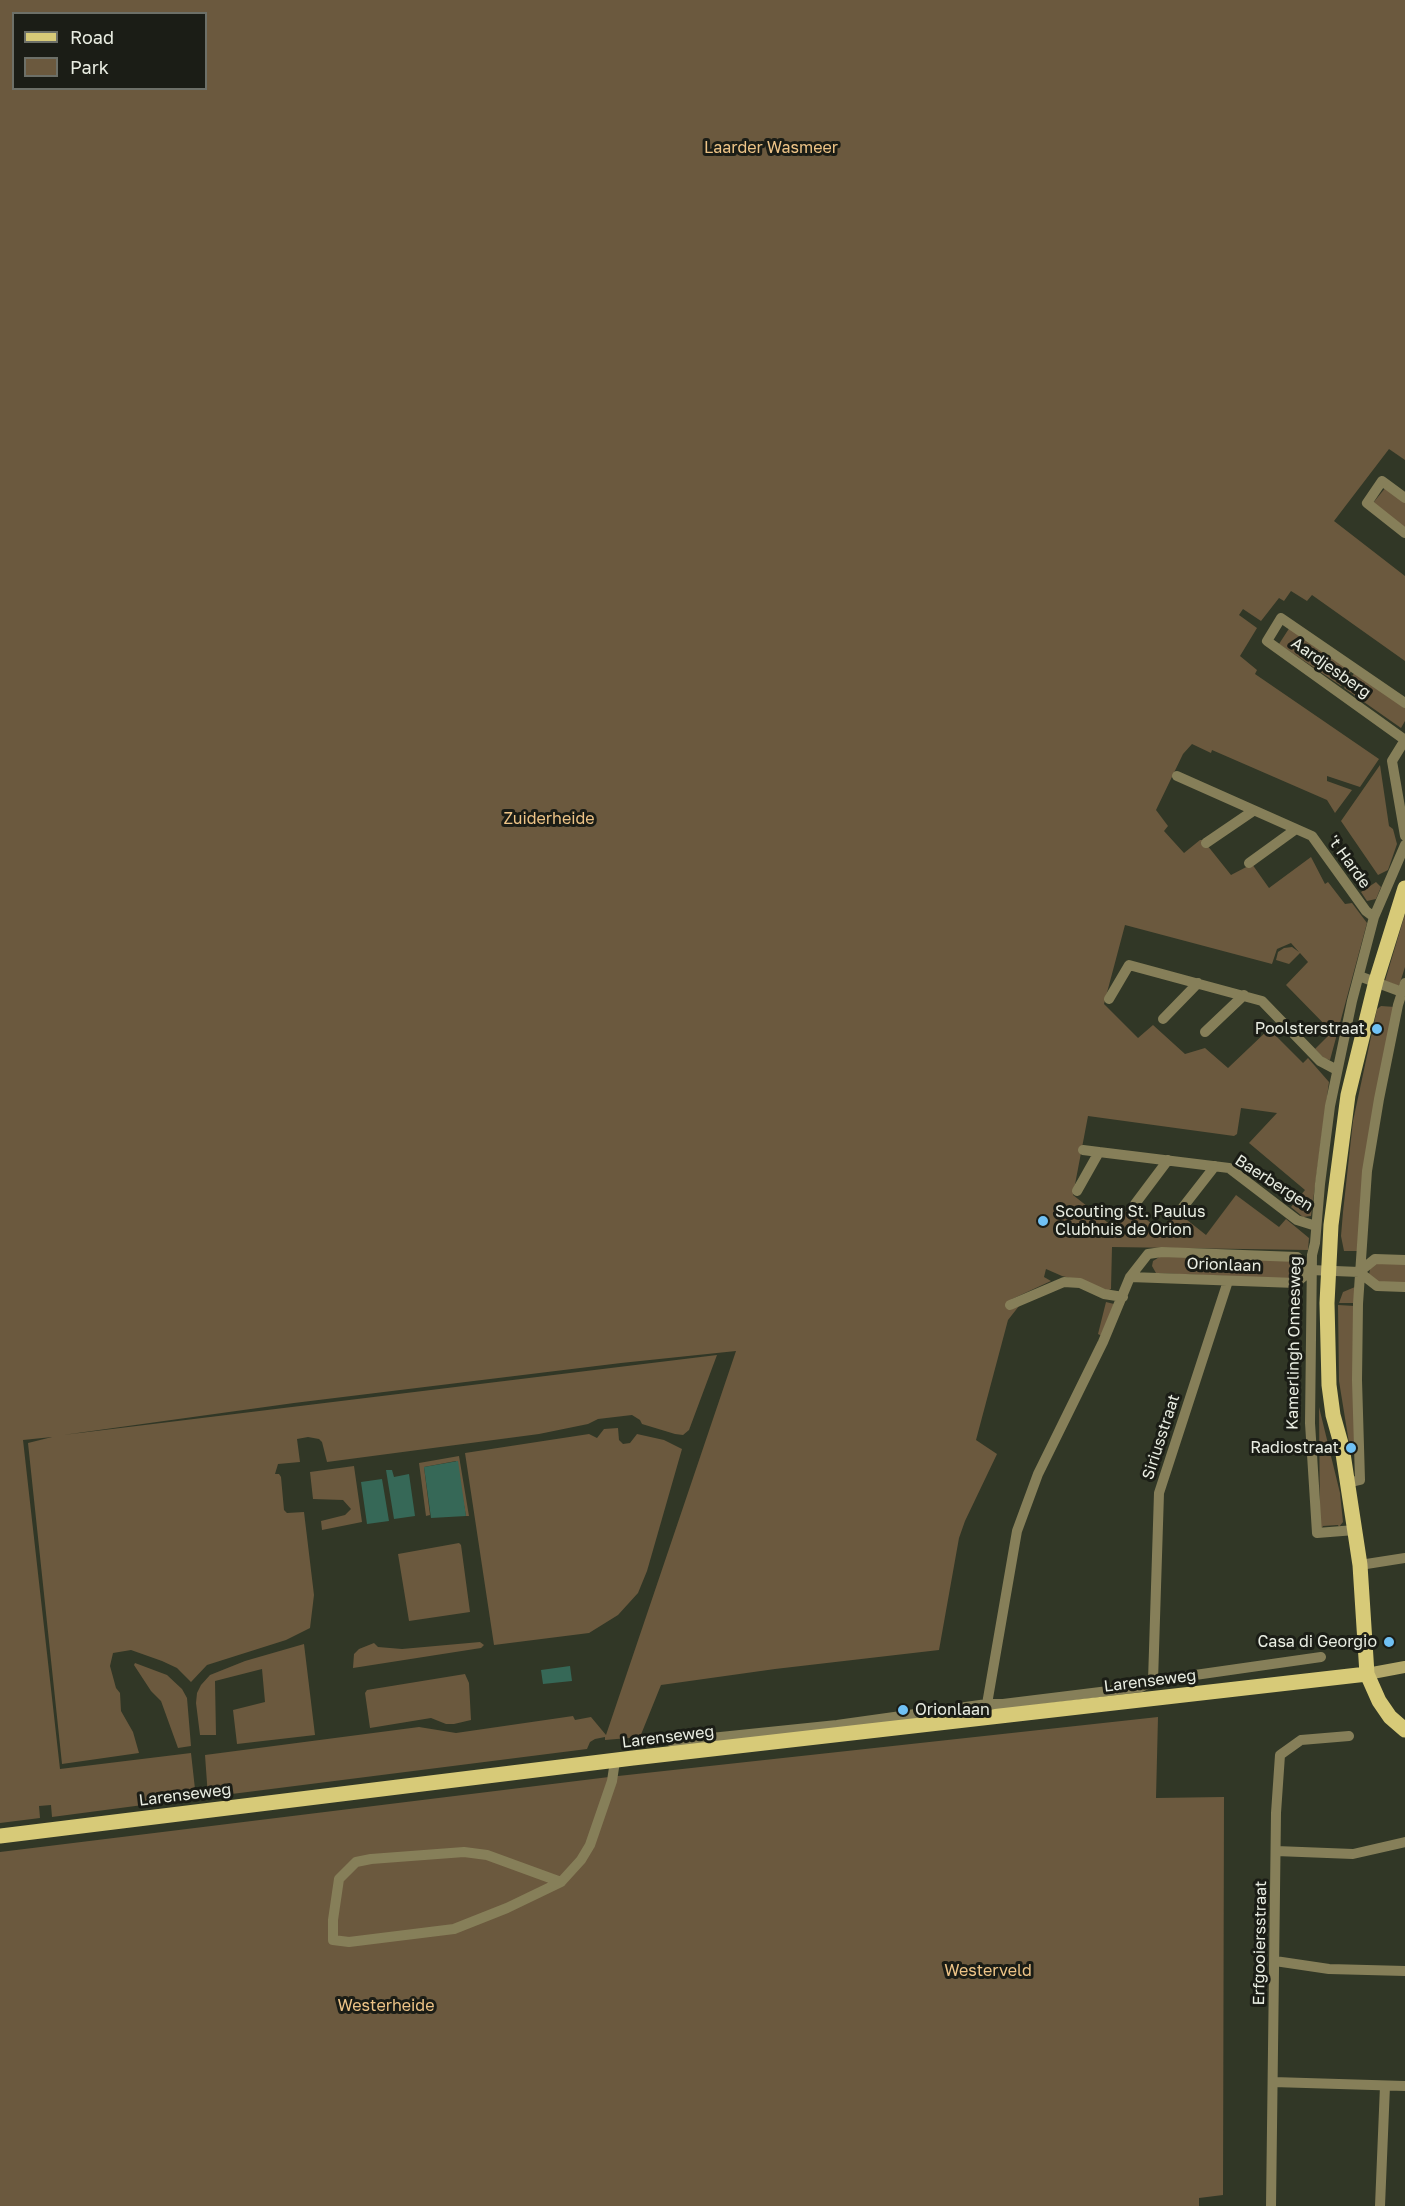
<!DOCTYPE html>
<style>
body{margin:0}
#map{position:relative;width:1405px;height:2206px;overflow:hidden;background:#313726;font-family:"Golos Text",sans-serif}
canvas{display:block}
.legend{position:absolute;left:12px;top:12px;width:195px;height:78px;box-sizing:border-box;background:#1b1d16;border:2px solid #6d7068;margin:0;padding:8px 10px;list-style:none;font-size:18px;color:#e9ede2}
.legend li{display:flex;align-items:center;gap:12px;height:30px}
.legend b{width:30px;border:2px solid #6d7068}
</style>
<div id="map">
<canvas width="1405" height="2206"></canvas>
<ul class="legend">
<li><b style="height:8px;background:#d7ca78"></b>Road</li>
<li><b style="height:16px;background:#6b593e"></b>Park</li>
</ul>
</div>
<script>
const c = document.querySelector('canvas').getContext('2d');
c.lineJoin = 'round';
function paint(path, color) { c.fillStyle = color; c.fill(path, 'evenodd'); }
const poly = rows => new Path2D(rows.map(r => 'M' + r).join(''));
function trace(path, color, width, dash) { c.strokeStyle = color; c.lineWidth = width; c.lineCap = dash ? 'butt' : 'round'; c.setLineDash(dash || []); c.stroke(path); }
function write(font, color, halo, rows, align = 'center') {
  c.font = font + ' "Golos Text",sans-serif'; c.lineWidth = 6; c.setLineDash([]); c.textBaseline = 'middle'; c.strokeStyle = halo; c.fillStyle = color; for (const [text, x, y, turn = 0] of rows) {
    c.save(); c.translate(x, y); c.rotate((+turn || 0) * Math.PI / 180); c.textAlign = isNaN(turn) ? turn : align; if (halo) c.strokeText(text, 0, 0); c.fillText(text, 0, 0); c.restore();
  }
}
const green = poly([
 [0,0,1405,0,1405,460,1389,449,1334,521,1405,576,1405,661,1312,595,1307,601,1291,591,1284,601,1279,598,1261,621,1243,609,1239,615,1257,628,1240,656,1257,670,1255,674,1379,759,1360,787,1327,776,1327,781,1352,790,1335,813,1327,800,1212,750,1211,753,1192,744,1183,754,1156,810,1168,826,1164,831,1184,853,1200,840,1203,840,1231,875,1252,864,1269,888,1311,857,1325,884,1328,882,1345,904,1352,903,1367,923,1330,1060,1325,1059,1315,1049,1332,1032,1286,985,1308,962,1300,953,1289,964,1276,960,1278,952,1284,948,1292,947,1299,952,1291,943,1277,949,1272,964,1125,925,1104,1004,1138,1038,1153,1025,1185,1054,1205,1048,1228,1068,1269,1029,1303,1063,1308,1058,1329,1082,1311,1216,1303,1217,1291,1207,1305,1190,1249,1143,1277,1113,1241,1108,1237,1134,1234,1136,1088,1116,1073,1195,1112,1226,1130,1207,1160,1230,1177,1212,1206,1235,1236,1195,1279,1227,1286,1219,1309,1238,1308,1250,1112,1247,1111,1289,1105,1292,1082,1281,1062,1276,1046,1269,1044,1277,1051,1281,1012,1299,1019,1306,1008,1320,976,1440,997,1454,965,1521,959,1538,939,1650,775,1669,661,1685,640,1737,605,1740,605,1737,595,1739,590,1742,587,1749,208,1797,205,1755,419,1727,456,1733,573,1716,575,1720,591,1717,606,1735,736,1351,621,1363,294,1403,63,1435,717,1355,689,1430,683,1435,675,1434,642,1424,640,1420,632,1415,598,1419,588,1424,539,1434,327,1462,322,1442,319,1439,308,1437,297,1439,300,1462,278,1464,275,1474,279,1474,281,1477,284,1510,287,1513,304,1512,314,1595,310,1628,286,1640,207,1665,191,1682,177,1668,162,1661,131,1650,113,1653,110,1666,116,1688,120,1693,121,1711,133,1732,139,1753,62,1764,28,1443,52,1437,23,1440,60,1769,191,1753,196,1798,52,1817,51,1805,39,1806,40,1818,0,1823],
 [14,14,206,14,206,88,14,88],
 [1386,487,1405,502,1405,528,1373,503],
 [1290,627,1352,670,1341,686,1279,644],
 [1355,672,1405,706,1405,721,1401,728,1344,688],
 [1380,765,1389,826,1393,829,1397,844,1388,870,1378,875,1341,821],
 [1376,882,1381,887,1376,899,1367,901,1361,892],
 [1405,914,1405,967,1399,986,1385,981],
 [1381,1006,1395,1007,1357,1251,1344,1251,1341,1236,1343,1212,1353,1121,1377,1009],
 [1161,1256,1296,1260,1304,1268,1302,1276,1295,1279,1156,1273,1152,1266,1153,1261],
 [1376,1263,1405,1263,1405,1283,1377,1282,1369,1275,1370,1269],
 [1355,1287,1355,1303,1339,1303,1343,1292],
 [1106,1302,1114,1304,1102,1336,1098,1334],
 [1338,1305,1355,1306,1356,1448,1350,1449,1339,1381],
 [1319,1407,1340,1493,1343,1522,1339,1527,1338,1525,1323,1526,1322,1528,1320,1526],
 [618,1428,619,1440,623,1444,630,1443,637,1434,664,1440,682,1449,647,1571,638,1593,618,1615,589,1633,494,1645,465,1453,589,1434,597,1438,604,1429],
 [459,1456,469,1516,466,1516,456,1461,424,1467,430,1515,426,1516,419,1463],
 [354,1466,362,1522,322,1530,321,1521,345,1515,351,1509,343,1500,313,1499,310,1472],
 [459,1543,461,1545,470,1612,409,1621,398,1554],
 [480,1642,484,1645,481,1648,353,1668,354,1654,359,1649,374,1643,378,1647,402,1649],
 [304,1644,315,1735,237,1744,233,1710,265,1702,262,1669,215,1681,216,1735,200,1735,196,1703,197,1693,201,1685,210,1675,245,1661],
 [135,1663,167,1675,182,1689,187,1698,191,1746,178,1748,161,1701,151,1691,134,1665],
 [465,1674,469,1683,471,1720,454,1724,446,1724,431,1718,370,1728,365,1693,367,1690],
 [1158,1717,1156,1798,1224,1797,1223,2195,1199,2198,1199,2206,0,2206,0,1852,609,1777]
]);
const water = poly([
 [458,1461,466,1516,431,1518,424,1467],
 [386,1470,392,1470,394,1477,409,1474,415,1516,394,1519],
 [382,1479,389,1521,367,1524,361,1482],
 [570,1666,572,1681,543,1684,541,1670]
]);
const street = poly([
 [1405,498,1382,481,1367,503,1405,533],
 [1405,703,1281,618,1267,641,1405,740,1392,761,1405,836],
 [1177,776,1312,836,1366,911,1374,917],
 [1206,843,1253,811],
 [1249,863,1296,829],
 [1359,976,1402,992],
 [1109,999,1129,965,1262,1001,1320,1061,1337,1070],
 [1163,1019,1198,983],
 [1205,1032,1244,995],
 [1083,1150,1099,1152],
 [1077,1191,1099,1152,1229,1168,1297,1220,1316,1226],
 [1135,1204,1168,1160],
 [1183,1207,1215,1166],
 [1405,1260,1375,1259,1359,1272,1377,1286,1405,1287],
 [1311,1270,1359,1272],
 [1010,1305,1064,1282,1080,1283,1104,1294,1123,1297],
 [1347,1483,1360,1480,1357,1380,1358,1304,1367,1171,1379,1099,1398,1005,1405,983],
 [1355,1530,1317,1533,1310,1423,1312,1255,1315,1243,1320,1184,1330,1106,1352,1001,1374,917,1405,845],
 [1360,1565,1405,1558],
 [1153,1681,1159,1493,1228,1281],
 [987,1704,1017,1531,1038,1474,1103,1342,1130,1277,1148,1254,1162,1252,1297,1257,1311,1270,1296,1283,1130,1277],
 [672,1742,837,1725,987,1704,1003,1704,1141,1687,1153,1681,1321,1657],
 [1276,1851,1353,1854,1405,1842],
 [561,1882,507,1908,454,1929,349,1942,333,1940,333,1920,339,1879,356,1862,371,1859,464,1852,487,1855,561,1882,581,1860,590,1845,612,1781,615,1761],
 [1275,1961,1329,1969,1405,1971],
 [1273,2082,1405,2086],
 [1271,2206,1276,1813,1280,1755,1301,1740,1349,1736],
 [1380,2206,1385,2086]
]);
const secondary = poly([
 [1367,1674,1405,1667]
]);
const primary = poly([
 [1405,888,1376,981,1348,1095,1331,1225,1327,1303,1329,1385,1333,1415,1342,1447,1360,1565,1367,1674,1379,1701,1390,1717,1405,1730],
 [0,1836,633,1758,1367,1674]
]);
const markers = [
 [1377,1029,6,"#70c1f4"],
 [1043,1221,6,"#70c1f4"],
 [1351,1448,6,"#70c1f4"],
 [1389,1642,6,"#70c1f4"],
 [903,1710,6,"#70c1f4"]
];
const parkNames = [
 ["Laarder Wasmeer",771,148],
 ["Zuiderheide",549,819],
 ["Westerveld",988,1971],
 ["Westerheide",386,2006]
];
const streetNames = [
 ["Aardjesberg",1331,668,35],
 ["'t Harde",1349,862,54],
 ["Baerbergen",1274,1183,33],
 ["Orionlaan",1224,1265,2],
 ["Kamerlingh Onnesweg",1294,1343,-89],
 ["Siriusstraat",1161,1437,-72],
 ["Larenseweg",1150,1681,-7],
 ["Larenseweg",668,1737,-7],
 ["Larenseweg",185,1795,-7],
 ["Erfgooiersstraat",1260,1943,-89]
];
const poiNames = [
 ["Poolsterstraat",1365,1029],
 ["Scouting St. Paulus",1055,1212,"left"],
 ["Clubhuis de Orion",1055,1230,"left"],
 ["Radiostraat",1339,1448],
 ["Casa di Georgio",1377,1642],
 ["Orionlaan",915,1710,"left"]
];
paint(green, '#6b593e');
paint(water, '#366857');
trace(street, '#867f59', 10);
trace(secondary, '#b4a96b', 12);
trace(primary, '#d7ca78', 15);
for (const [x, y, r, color] of markers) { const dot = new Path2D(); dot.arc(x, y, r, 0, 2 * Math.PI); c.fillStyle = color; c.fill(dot); trace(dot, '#1b1d16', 2); }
write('16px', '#eec487', '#1b1d16', parkNames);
write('16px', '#e9ede2', '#1b1d16', streetNames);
write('16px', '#e9ede2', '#1b1d16', poiNames, 'right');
</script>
